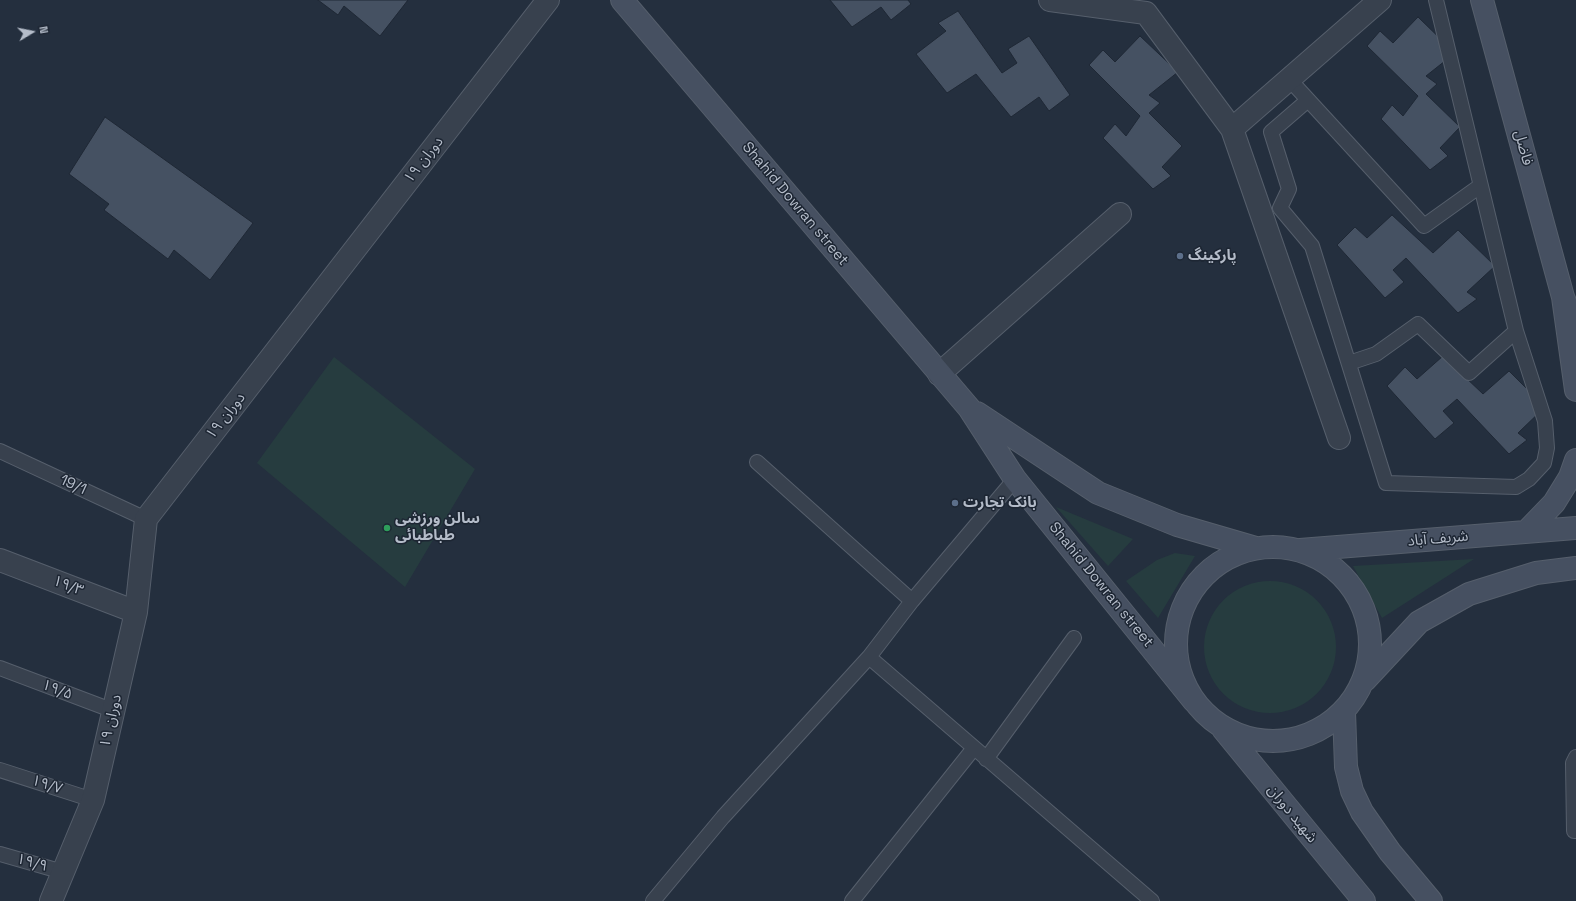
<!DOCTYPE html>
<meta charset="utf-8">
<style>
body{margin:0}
#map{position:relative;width:1576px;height:901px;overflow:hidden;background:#242f3e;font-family:"Space Grotesk",sans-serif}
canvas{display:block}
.north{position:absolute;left:12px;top:12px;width:40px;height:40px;-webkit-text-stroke:3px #1d2633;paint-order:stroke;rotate:80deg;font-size:11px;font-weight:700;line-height:16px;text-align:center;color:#b4bcc9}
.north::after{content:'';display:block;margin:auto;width:14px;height:18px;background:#b4bcc9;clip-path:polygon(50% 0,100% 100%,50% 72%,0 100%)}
</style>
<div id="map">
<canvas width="1576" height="901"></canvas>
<div class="north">N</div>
</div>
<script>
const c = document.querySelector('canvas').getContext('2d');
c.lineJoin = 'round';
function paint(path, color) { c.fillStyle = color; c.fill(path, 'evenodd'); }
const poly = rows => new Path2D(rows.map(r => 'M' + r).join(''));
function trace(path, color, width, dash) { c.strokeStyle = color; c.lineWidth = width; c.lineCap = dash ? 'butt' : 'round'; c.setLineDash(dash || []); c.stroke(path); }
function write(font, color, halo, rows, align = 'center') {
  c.font = font + ' "Space Grotesk","Noto Sans Arabic",sans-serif'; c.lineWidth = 3; c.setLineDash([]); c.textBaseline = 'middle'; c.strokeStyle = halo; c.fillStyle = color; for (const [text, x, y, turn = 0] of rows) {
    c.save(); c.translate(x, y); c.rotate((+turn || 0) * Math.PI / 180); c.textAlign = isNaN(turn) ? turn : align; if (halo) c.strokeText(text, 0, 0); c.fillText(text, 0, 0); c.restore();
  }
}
const green = poly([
 [334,357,475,469,405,587,257,463],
 [1056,507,1133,539,1108,566],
 [1175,553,1195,556,1158,618,1126,581,1157,560],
 [1474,559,1382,618,1353,566],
 '1204 647a66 66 0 1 1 132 0a66 66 0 1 1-132 0Z'
]);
const building = poly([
 [318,0,408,0,380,36,344,6,338,15,318,0],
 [830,0,908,0,911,4,891,20,881,7,852,27,830,0],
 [958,11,1002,73,1017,63,1008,49,1029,36,1070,95,1049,111,1039,97,1011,117,976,74,947,93,916,54,946,31,938,23,958,11],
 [1418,17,1455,53,1426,76,1437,84,1426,94,1460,127,1440,148,1448,156,1430,170,1381,119,1392,105,1403,116,1418,96,1367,46,1380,31,1393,43,1418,17],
 [1140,36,1178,72,1149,95,1160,103,1149,113,1182,146,1162,167,1171,176,1153,189,1103,138,1115,124,1126,136,1140,116,1089,65,1103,50,1115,62,1140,36],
 [105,117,253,223,210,280,174,250,168,259,104,210,109,204,69,174,105,117],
 [1392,215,1433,253,1458,230,1495,266,1467,292,1477,299,1458,313,1406,258,1393,270,1404,282,1385,298,1337,245,1355,227,1367,238,1392,215],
 [1443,356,1483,394,1509,371,1545,407,1518,433,1527,440,1509,454,1457,399,1443,411,1454,423,1435,439,1387,386,1405,367,1417,379,1443,356]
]);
const service = poly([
 [1289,79,1424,226,1480,186],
 [1308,100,1271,132,1289,189,1280,208,1312,246,1386,483,1516,487,1529,479,1544,463,1547,448,1545,421,1516,331,1436,0],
 [1349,363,1376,354,1418,324,1469,373,1516,331],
 [0,451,146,519],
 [757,462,912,601],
 [1015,479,912,601,869,657,1152,901],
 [0,668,114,711],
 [1576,757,1573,763,1574,831,1576,831],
 [986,759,1074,638],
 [0,770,93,800],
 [0,854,63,872],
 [653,901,723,817,869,657],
 [852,901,974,748]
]);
const minor = poly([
 [1050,0,1146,13,1232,129,1339,438],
 [1232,129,1380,0],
 [939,374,1120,214],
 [0,560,136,612],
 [51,901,93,800,136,612,146,519,548,0]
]);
const secondary = poly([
 [622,0,969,408,1015,479,1194,701],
 [1482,0,1563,297],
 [1576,329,1563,297,1576,390],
 [977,413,1098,493,1177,525,1256,548],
 [1526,532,1554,503,1570,477,1576,460],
 '1176 644a97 97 0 1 1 194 0a97 97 0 1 1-194 0Z',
 [1300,550,1576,528],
 [1365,680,1419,622,1469,594,1536,573,1576,568],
 [1344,712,1346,767,1352,791,1362,812,1390,852,1431,901],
 [1223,729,1364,901]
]);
const markers = [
 [1180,256,4,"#5c6f8a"],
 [955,503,4,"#5c6f8a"],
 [387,528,4,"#2e9e5b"]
];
const streetNames = [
 ["فاضل",1523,148,75],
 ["دوران ۱۹",424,160,-52],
 ["Shahid Dowran street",795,204,50],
 ["دوران ۱۹",226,416,-52],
 ["19/1",73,485,25],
 ["شریف آباد",1438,539,-5],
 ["Shahid Dowran street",1101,585,51],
 ["۱۹/۳",68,586,21],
 ["۱۹/۵",57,690,21],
 ["دوران ۱۹",111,721,-77],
 ["۱۹/۷",47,785,18],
 ["شهید دوران",1292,814,51],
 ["۱۹/۹",32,863,15]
];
const poiNames = [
 ["پارکینگ",1188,256],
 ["بانک تجارت",963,503],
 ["سالن ورزشی",395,519],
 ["طباطبائی",395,536]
];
paint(green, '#263c3f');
paint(building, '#455162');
trace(building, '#1f2835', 1);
trace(service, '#565f6c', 16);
trace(minor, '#565f6c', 24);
trace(secondary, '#565f6c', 24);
trace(service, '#38414e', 14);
trace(minor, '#38414e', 22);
trace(secondary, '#465061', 22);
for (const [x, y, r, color] of markers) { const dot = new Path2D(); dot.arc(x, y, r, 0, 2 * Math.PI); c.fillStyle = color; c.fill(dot); trace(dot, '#1d2633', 1.5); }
write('15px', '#b4bcc9', '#1d2633', streetNames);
write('bold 15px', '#b4bcc9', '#1d2633', poiNames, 'left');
</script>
